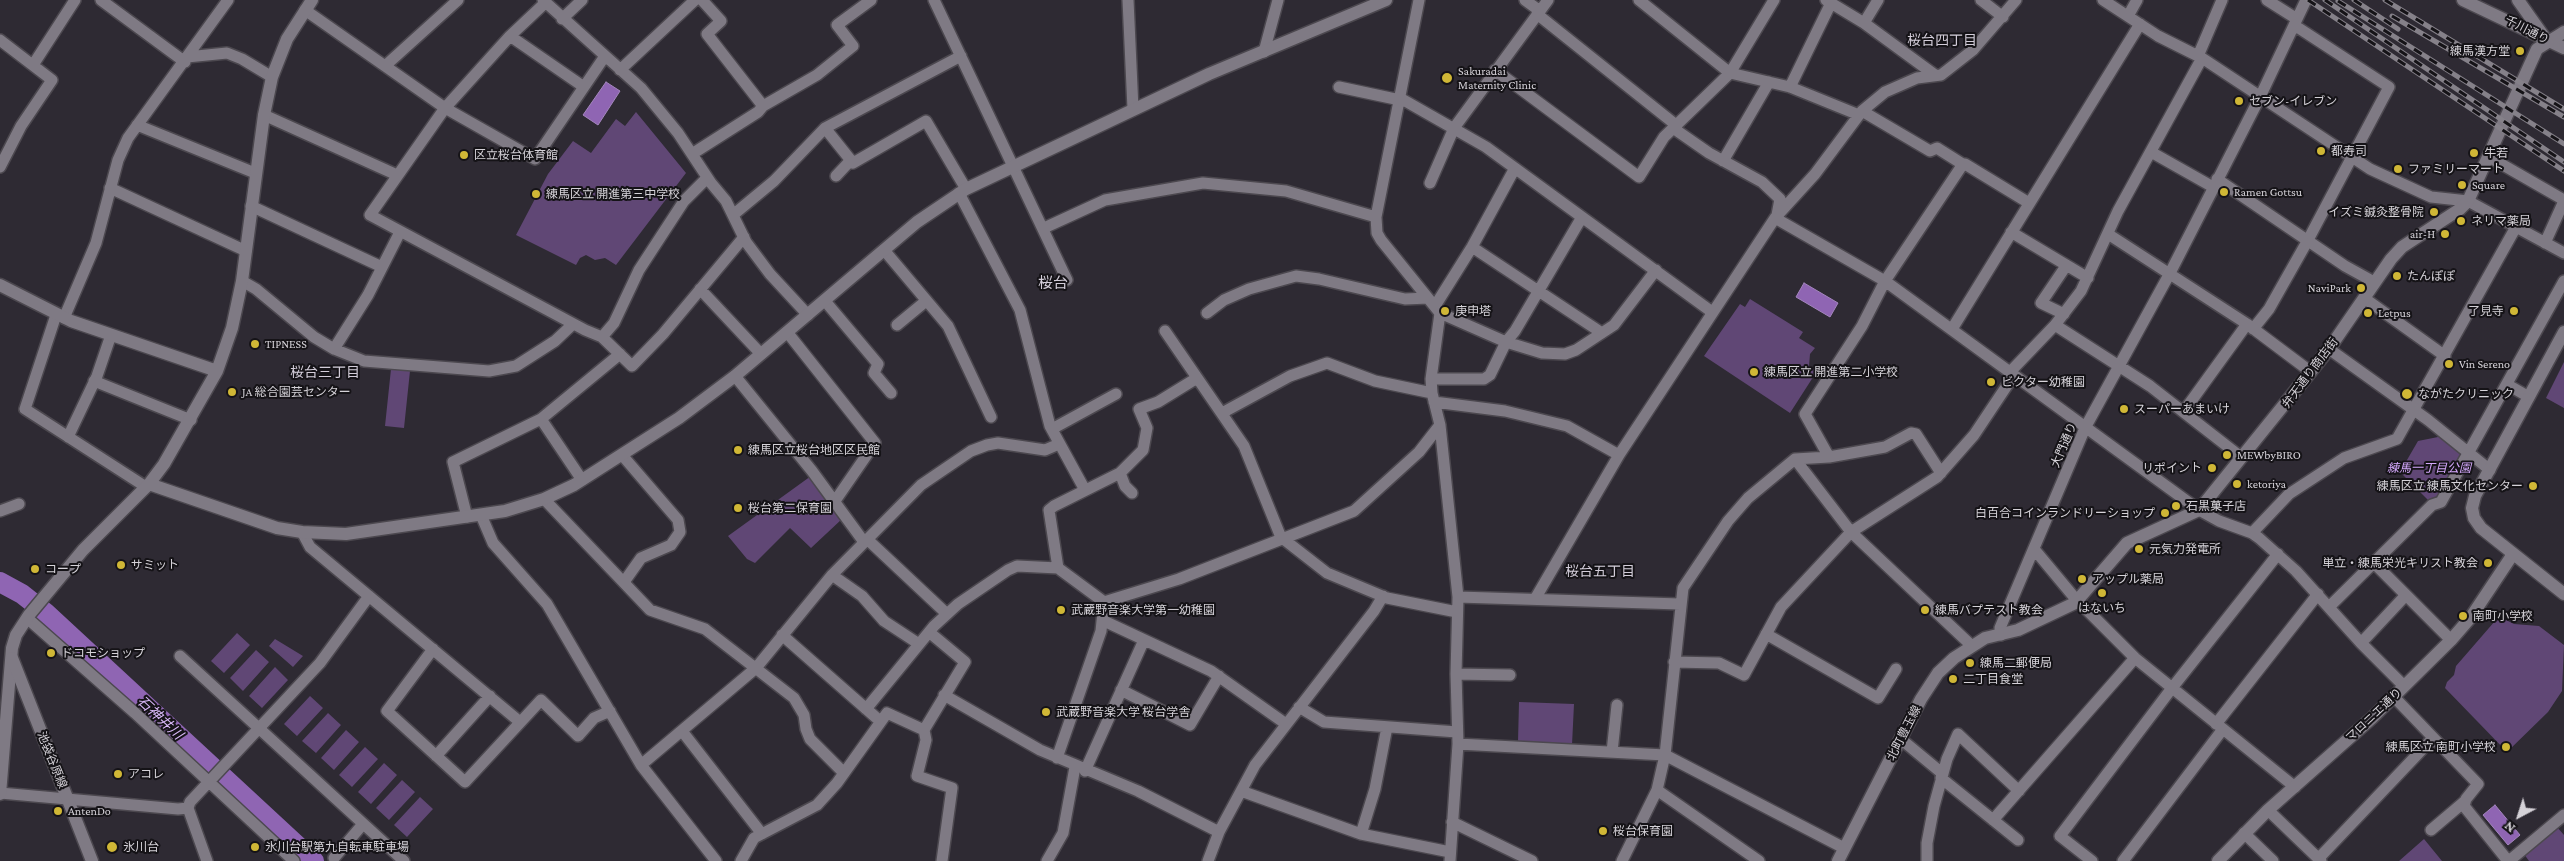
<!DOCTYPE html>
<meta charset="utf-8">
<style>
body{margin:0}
#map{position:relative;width:2564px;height:861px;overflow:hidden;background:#2e2a33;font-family:"Crimson Pro",serif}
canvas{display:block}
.north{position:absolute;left:2494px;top:791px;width:50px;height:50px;-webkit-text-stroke:4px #151317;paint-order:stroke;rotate:220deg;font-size:14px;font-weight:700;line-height:20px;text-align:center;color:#d5d2d8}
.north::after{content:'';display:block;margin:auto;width:18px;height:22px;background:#d5d2d8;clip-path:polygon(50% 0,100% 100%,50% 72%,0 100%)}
</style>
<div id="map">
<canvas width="2564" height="861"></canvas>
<div class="north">N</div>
</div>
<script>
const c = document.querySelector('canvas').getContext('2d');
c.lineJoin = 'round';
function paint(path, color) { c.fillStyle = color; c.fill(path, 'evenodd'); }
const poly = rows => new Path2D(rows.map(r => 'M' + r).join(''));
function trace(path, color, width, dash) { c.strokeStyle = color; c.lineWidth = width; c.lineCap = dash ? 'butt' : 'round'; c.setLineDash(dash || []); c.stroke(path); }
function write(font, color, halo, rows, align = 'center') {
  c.font = font + ' "Crimson Pro","Noto Sans JP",serif'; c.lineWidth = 4; c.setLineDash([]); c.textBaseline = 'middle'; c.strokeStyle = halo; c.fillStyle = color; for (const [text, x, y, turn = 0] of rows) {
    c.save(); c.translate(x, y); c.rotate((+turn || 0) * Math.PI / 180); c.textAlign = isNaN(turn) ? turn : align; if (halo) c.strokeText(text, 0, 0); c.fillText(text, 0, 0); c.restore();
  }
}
const green = poly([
 [636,112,686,173,616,265,605,258,595,260,586,255,580,258,576,265,516,235,548,174,573,141,591,153,616,119,625,126],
 [1750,299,1803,332,1799,338,1815,348,1810,354,1809,366,1817,371,1790,413,1704,356,1740,304,1745,307],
 [2564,362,2564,408,2546,398],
 [391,369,410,371,404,428,385,426],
 [2443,436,2464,454,2438,498,2429,501,2400,472,2418,441],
 [811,476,842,519,811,548,790,528,755,563,747,559,728,536],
 [2504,619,2514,624,2539,626,2564,645,2562,691,2548,712,2507,752,2445,688,2447,682,2454,675,2456,666,2495,621],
 [237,633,250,645,224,673,211,661],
 [275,639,303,656,293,667,269,646],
 [256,650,269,662,243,691,230,678],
 [275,667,288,680,262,708,249,696],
 [310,696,323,708,297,736,284,724],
 [1519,702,1574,704,1572,745,1518,742],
 [328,713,341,725,316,753,302,741],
 [346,730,359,742,334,770,321,758],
 [365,747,378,759,352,787,339,775],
 [384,763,397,775,371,804,358,792],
 [402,780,415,792,389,820,376,808],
 [420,797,433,809,407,837,394,825],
 [2557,827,2564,835,2564,861,2529,861,2524,854],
 [2424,839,2442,861,2399,861]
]);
const water = poly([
 [606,82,620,91,598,125,583,115,606,82],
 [1804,283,1838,303,1830,317,1796,297,1804,283],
 [2495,805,2520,835,2508,845,2483,815,2495,805]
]);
const river = poly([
 [0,582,22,594,46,613,314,861]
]);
const minor = poly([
 [101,0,185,62],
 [543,0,641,88,678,133,711,183,726,201,746,242,770,274,808,315],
 [702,0,721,21,707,34,763,106],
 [934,0,1067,280],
 [1128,0,1133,109],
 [1419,0,1376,217,1377,233,1381,240,1440,313,1431,379,1432,393,1440,425,1458,597,1456,674,1458,744,1450,861],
 [1525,0,1540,11],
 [1639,0,1730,73,1790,87,1859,115],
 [1826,0,1864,23,1935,75],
 [1981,0,2003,17],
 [2103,0,2158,36,2202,58,2370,169,2431,197,2468,201,2564,253],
 [2267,0,2297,19],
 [545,3,510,36,445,108,370,215,585,330,602,337,614,323,639,270,684,201,707,178],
 [305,10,445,108,535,159,605,56],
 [1537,14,1676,125],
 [2128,16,2137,0],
 [562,19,582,0],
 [1864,23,1878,0],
 [510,36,584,87],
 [0,40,52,80,21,126,0,167],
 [1264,52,1278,0],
 [2198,56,2222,0],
 [187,57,227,53,242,59,272,77],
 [33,65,75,0],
 [385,66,458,0],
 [620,70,695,0],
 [1495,70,1639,177,1664,137,1730,73,1774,0],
 [1339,87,1400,100],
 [1790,87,1831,3],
 [1400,98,1486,147,1712,312],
 [1862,111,1930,151,1937,148,1964,165],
 [264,115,397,175],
 [137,125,255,173],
 [825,128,853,163,926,121,966,189],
 [1673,128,1709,153,1762,182,1780,199,1777,215],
 [2151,152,2213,187],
 [692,154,758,112,763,106,817,75,853,46,837,25,871,0],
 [2489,157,2564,200],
 [1723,161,1769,82],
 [836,176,851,160],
 [2217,179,2345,266,2374,282],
 [1430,183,1454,128,1548,0],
 [110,188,246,251],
 [959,193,1020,310,1050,426,1085,490],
 [251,206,382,267],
 [733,215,774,181,825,128,961,56],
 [1775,218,1885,281,2199,510,2219,521,2252,533,2259,538,2296,571,2361,643,2404,686],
 [1044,228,1105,200,1203,183,1286,191,1376,217],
 [2011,232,2088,278],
 [2108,234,2247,324,2311,372],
 [2545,243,2564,201],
 [1472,247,1602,333],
 [884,250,948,326,991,417],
 [242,281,256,289,314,337,334,349,364,361,489,371,516,366,555,341,573,324],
 [700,289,761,354],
 [2364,298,2445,356],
 [825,301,878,364,874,373,891,393],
 [1435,306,1472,247,1515,168],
 [1207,313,1224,300,1249,289,1296,276,1319,279,1405,299,1428,298],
 [1440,313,1506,342,1542,353,1565,354,1576,350,1614,325,1656,270],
 [2064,314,2041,303,2066,266],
 [56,315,25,409,146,487],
 [64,318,96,243,118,160,128,138,228,0],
 [897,325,926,301],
 [2055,325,2150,386,2241,457],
 [1952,329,2140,24],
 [2253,329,2269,309,2308,240,2389,87,2294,25],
 [1165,331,1244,446,1280,535,1286,541,1327,573,1387,598,1457,612],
 [787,332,875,443,835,501],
 [602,337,632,366,663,334,744,237],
 [334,349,368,295,400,232],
 [2329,349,2428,420,2490,470],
 [2010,372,2055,325,2081,291,2118,211,2202,58],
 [735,376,812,471,864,542],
 [1431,379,1484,379,1490,375,1506,342,1515,331,1582,217],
 [94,381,191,420],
 [2508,385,2529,397],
 [1434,402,1505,411,1567,426,1619,455],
 [2184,411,2247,324],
 [1222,413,1290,376,1327,363,1375,381,1432,393],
 [541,419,582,480],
 [1052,429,1116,394],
 [68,437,97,376,111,335],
 [622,455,678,520,680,532,671,545,641,558,624,582],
 [1829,457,1805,414,1862,326,1885,281,1961,167,1965,164,2029,203],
 [1795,459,1851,532,1972,646],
 [1120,473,1125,486,1132,493],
 [544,499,650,610,705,629,794,698,804,715,806,729,810,739,844,773],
 [0,511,19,504],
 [481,515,493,543,547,604,641,765,716,861],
 [467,517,453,462,541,419,620,354],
 [302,532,310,547,520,722],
 [2252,533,2289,494,2344,458,2397,439,2516,227],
 [867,539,947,614],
 [2034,549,2074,597,2135,658,2295,787],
 [2374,563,2451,640],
 [1058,568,1049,510,1054,506,1120,473,1143,450,1147,428,1139,409,1158,402,1197,378],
 [832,575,862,596,884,621,919,644],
 [1458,597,1680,604],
 [1535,599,1619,455,1775,218,1815,174,1862,111,1885,92,1917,78,1941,75,1973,50,2016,0],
 [2329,607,2432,505,2441,502,2564,281],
 [27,618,135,713,294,861],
 [1104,621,1211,671,1286,724],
 [1766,634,1878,698,1896,669],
 [782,635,880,721],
 [2001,635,2000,628,2085,428,2170,273,2260,97,2306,0],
 [2361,643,2406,595],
 [433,649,387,711,465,782,541,700,578,736,594,718,610,711],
 [180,656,404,861],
 [1674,662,1719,663,1744,675,1781,607,1851,532,1937,477,1974,435,2014,375],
 [1456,674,1510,675],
 [1121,690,1190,725,1219,676],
 [944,695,1040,750,1138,791,1219,832],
 [2394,697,2478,784,2466,799,2464,806,2508,861],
 [1299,707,1324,722,1457,732],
 [866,709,934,626,958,604,1008,570,1017,566,1058,568,1104,602,1179,579,1354,511,1419,452,1440,425],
 [2216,724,2318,594],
 [924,730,926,740,917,776,952,788,942,861],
 [682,731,762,834],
 [1902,740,1943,774],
 [1458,744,1665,755,1844,848],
 [1612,752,1617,705],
 [436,756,490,696],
 [1057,758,1101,631,1104,602],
 [641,765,756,668,832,575,921,485,971,451,987,445,998,443,1045,450,1059,444],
 [1085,771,1144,640],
 [1941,778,2018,840],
 [1657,790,1759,861],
 [1241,791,1361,834,1450,852],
 [0,793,178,809,188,808,207,861],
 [188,808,190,802,320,663,369,596],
 [2268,810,2321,861],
 [1993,820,2135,658],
 [1452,822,1532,861],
 [2431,830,2464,802],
 [2244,833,2273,861],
 [1361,834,1375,789,1387,727],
 [334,858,363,824],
 [2318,859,2433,738],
 [741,861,754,838,817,805,837,783,887,713,924,730,965,662,929,632],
 [1047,861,1063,833,1075,767],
 [1208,861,1219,832,1255,765,1374,611,1383,596],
 [1622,861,1657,790,1665,755,1683,588,1728,521,1748,498,1795,459,1829,457,1885,447,1911,433,1916,434,1941,473],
 [1927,861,1927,843,1934,806,1947,759,1958,734,2019,791],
 [2092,861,2060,836,2172,688,2278,554],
 [2123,861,2223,729],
 [2509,861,2564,815]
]);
const tertiary = poly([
 [2518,0,2547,41],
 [0,285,71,321,217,371],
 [2564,332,2475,496,2472,508,2474,518,2481,528,2564,594],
 [149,484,277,528,302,532,346,534,505,511,544,499,574,485,679,418,735,376,917,222,966,189,1209,74,1386,0],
 [0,794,12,648,16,635,29,615,83,550,149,484,164,464,217,371,232,328,242,281,264,115,272,77,287,39,312,0],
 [2218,861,2268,810,2372,718,2451,640,2471,617,2513,554]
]);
const secondary = poly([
 [2463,0,2564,48],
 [12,658,92,861],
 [1838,861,1921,699,1938,673,1954,658,1985,638,2018,630,2075,603,2127,543,2199,510,2329,349,2391,259,2402,247,2460,209,2468,201,2537,49,2564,32]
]);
const rail = poly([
 [2308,0,2564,171],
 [2325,0,2564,162],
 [2354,0,2398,29],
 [2385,0,2564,109],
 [2338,1,2564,144],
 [2392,16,2564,117]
]);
const markers = [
 [2520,51,5,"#d0b736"],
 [1447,78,6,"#d0b736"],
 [2239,101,5,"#d0b736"],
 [2321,151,5,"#d0b736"],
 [2474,153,5,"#d0b736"],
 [464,155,5,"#d0b736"],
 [2398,169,5,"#d0b736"],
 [2462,185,5,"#d0b736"],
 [2224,192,5,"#d0b736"],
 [536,194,5,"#d0b736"],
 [2434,212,5,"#d0b736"],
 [2461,221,5,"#d0b736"],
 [2445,234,5,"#d0b736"],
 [2397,276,5,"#d0b736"],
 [2361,288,5,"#d0b736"],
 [1445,311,5,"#d0b736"],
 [2514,311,5,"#d0b736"],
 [2368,313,5,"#d0b736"],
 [255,344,5,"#d0b736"],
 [2449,364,5,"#d0b736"],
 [1754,372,5,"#d0b736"],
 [1991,382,5,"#d0b736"],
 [232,392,5,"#d0b736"],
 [2407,394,6,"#d0b736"],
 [2124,409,5,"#d0b736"],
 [738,450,5,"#d0b736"],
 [2227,455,5,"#d0b736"],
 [2212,468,5,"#d0b736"],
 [2237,484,5,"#d0b736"],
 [2533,486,5,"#d0b736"],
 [2176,506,5,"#d0b736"],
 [738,508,5,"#d0b736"],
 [2165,513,5,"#d0b736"],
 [2139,549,5,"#d0b736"],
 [2488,563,5,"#d0b736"],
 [121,565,5,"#d0b736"],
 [35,569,5,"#d0b736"],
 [2082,579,5,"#d0b736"],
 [2102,593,5,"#d0b736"],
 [1061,610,5,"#d0b736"],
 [1925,610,5,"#d0b736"],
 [2463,616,5,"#d0b736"],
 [51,653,5,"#d0b736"],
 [1970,663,5,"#d0b736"],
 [1953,679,5,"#d0b736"],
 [1046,712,5,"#d0b736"],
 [2506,747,5,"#d0b736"],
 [118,774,5,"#d0b736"],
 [58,811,5,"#d0b736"],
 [1603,831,5,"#d0b736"],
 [112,847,6,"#d0b736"],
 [255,847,5,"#d0b736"]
];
const streetNames = [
 ["千川通り",2527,30,27],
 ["弁天通り商店街",2310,373,-53],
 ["大門通り",2064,445,-67],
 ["マロニエ通り",2374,715,-43],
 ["北町豊玉線",1904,733,-63],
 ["池袋谷原線",52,760,68]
];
const poiNames = [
 ["練馬漢方堂",2510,51,"right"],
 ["Sakuradai",1458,71],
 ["Maternity Clinic",1458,85],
 ["セブン-イレブン",2249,101],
 ["都寿司",2331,151],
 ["牛若",2484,153],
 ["区立桜台体育館",474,155],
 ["ファミリーマート",2408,169],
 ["Square",2472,185],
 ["Ramen Gottsu",2234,192],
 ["練馬区立 開進第三中学校",546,194],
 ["イズミ鍼灸整骨院",2424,212,"right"],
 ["ネリマ薬局",2471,221],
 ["air-H",2435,234,"right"],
 ["たんぽぽ",2407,276],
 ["NaviPark",2351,288,"right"],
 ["庚申塔",1455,311],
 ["了見寺",2504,311,"right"],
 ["Letpus",2378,313],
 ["TIPNESS",265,344],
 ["Vin Sereno",2459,364],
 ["練馬区立 開進第二小学校",1764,372],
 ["ビクター幼稚園",2001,382],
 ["JA 総合園芸センター",242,392],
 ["ながたクリニック",2418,394],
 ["スーパーあまいけ",2134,409],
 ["練馬区立桜台地区区民館",748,450],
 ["MEWbyBIRO",2237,455],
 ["リポイント",2202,468,"right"],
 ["ketoriya",2247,484],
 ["練馬区立 練馬文化センター",2523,486,"right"],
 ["石黒菓子店",2186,506],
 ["桜台第二保育園",748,508],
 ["白百合コインランドリーショップ",2155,513,"right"],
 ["元気力発電所",2149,549],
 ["単立・練馬栄光キリスト教会",2478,563,"right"],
 ["サミット",131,565],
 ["コープ",45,569],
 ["アップル薬局",2092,579],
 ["はないち",2102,608,"center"],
 ["武蔵野音楽大学第一幼稚園",1071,610],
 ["練馬バプテスト教会",1935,610],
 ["南町小学校",2473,616],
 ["ドコモショップ",61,653],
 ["練馬二郵便局",1980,663],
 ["二丁目食堂",1963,679],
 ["武蔵野音楽大学 桜台学舎",1056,712],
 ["練馬区立 南町小学校",2496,747,"right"],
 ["アコレ",128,774],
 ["AntenDo",68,811],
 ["桜台保育園",1613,831],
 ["氷川台",123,847],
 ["氷川台駅第九自転車駐車場",265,847]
];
const parkNames = [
 ["練馬一丁目公園",2429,468]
];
const neighbourhoodNames = [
 ["桜台四丁目",1942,41],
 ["桜台三丁目",325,373],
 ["桜台五丁目",1600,572]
];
const waterNames = [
 ["石神井川",160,718,43]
];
const quarterNames = [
 ["桜台",1053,283]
];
paint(green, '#604775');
paint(water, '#8f65b3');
trace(water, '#a486be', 1);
trace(river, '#8f65b3', 20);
trace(minor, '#4c484f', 14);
trace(tertiary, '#4c484f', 15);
trace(secondary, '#4c484f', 15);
trace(minor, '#7f7a84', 11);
trace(tertiary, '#7f7a84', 12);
trace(secondary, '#7f7a84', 12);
trace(rail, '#858189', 5);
trace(rail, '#151317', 3, [9]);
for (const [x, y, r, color] of markers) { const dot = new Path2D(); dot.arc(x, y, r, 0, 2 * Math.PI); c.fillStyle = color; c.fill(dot); trace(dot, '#151317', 2); }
write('12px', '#d5d2d8', '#151317', streetNames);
write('12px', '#d5d2d8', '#151317', poiNames, 'left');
write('italic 12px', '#d5a9fd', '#151317', parkNames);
write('14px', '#d3cdd9', '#151317', neighbourhoodNames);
write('italic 14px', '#d8b8f7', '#151317', waterNames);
write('15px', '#d3cdd9', '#151317', quarterNames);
</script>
